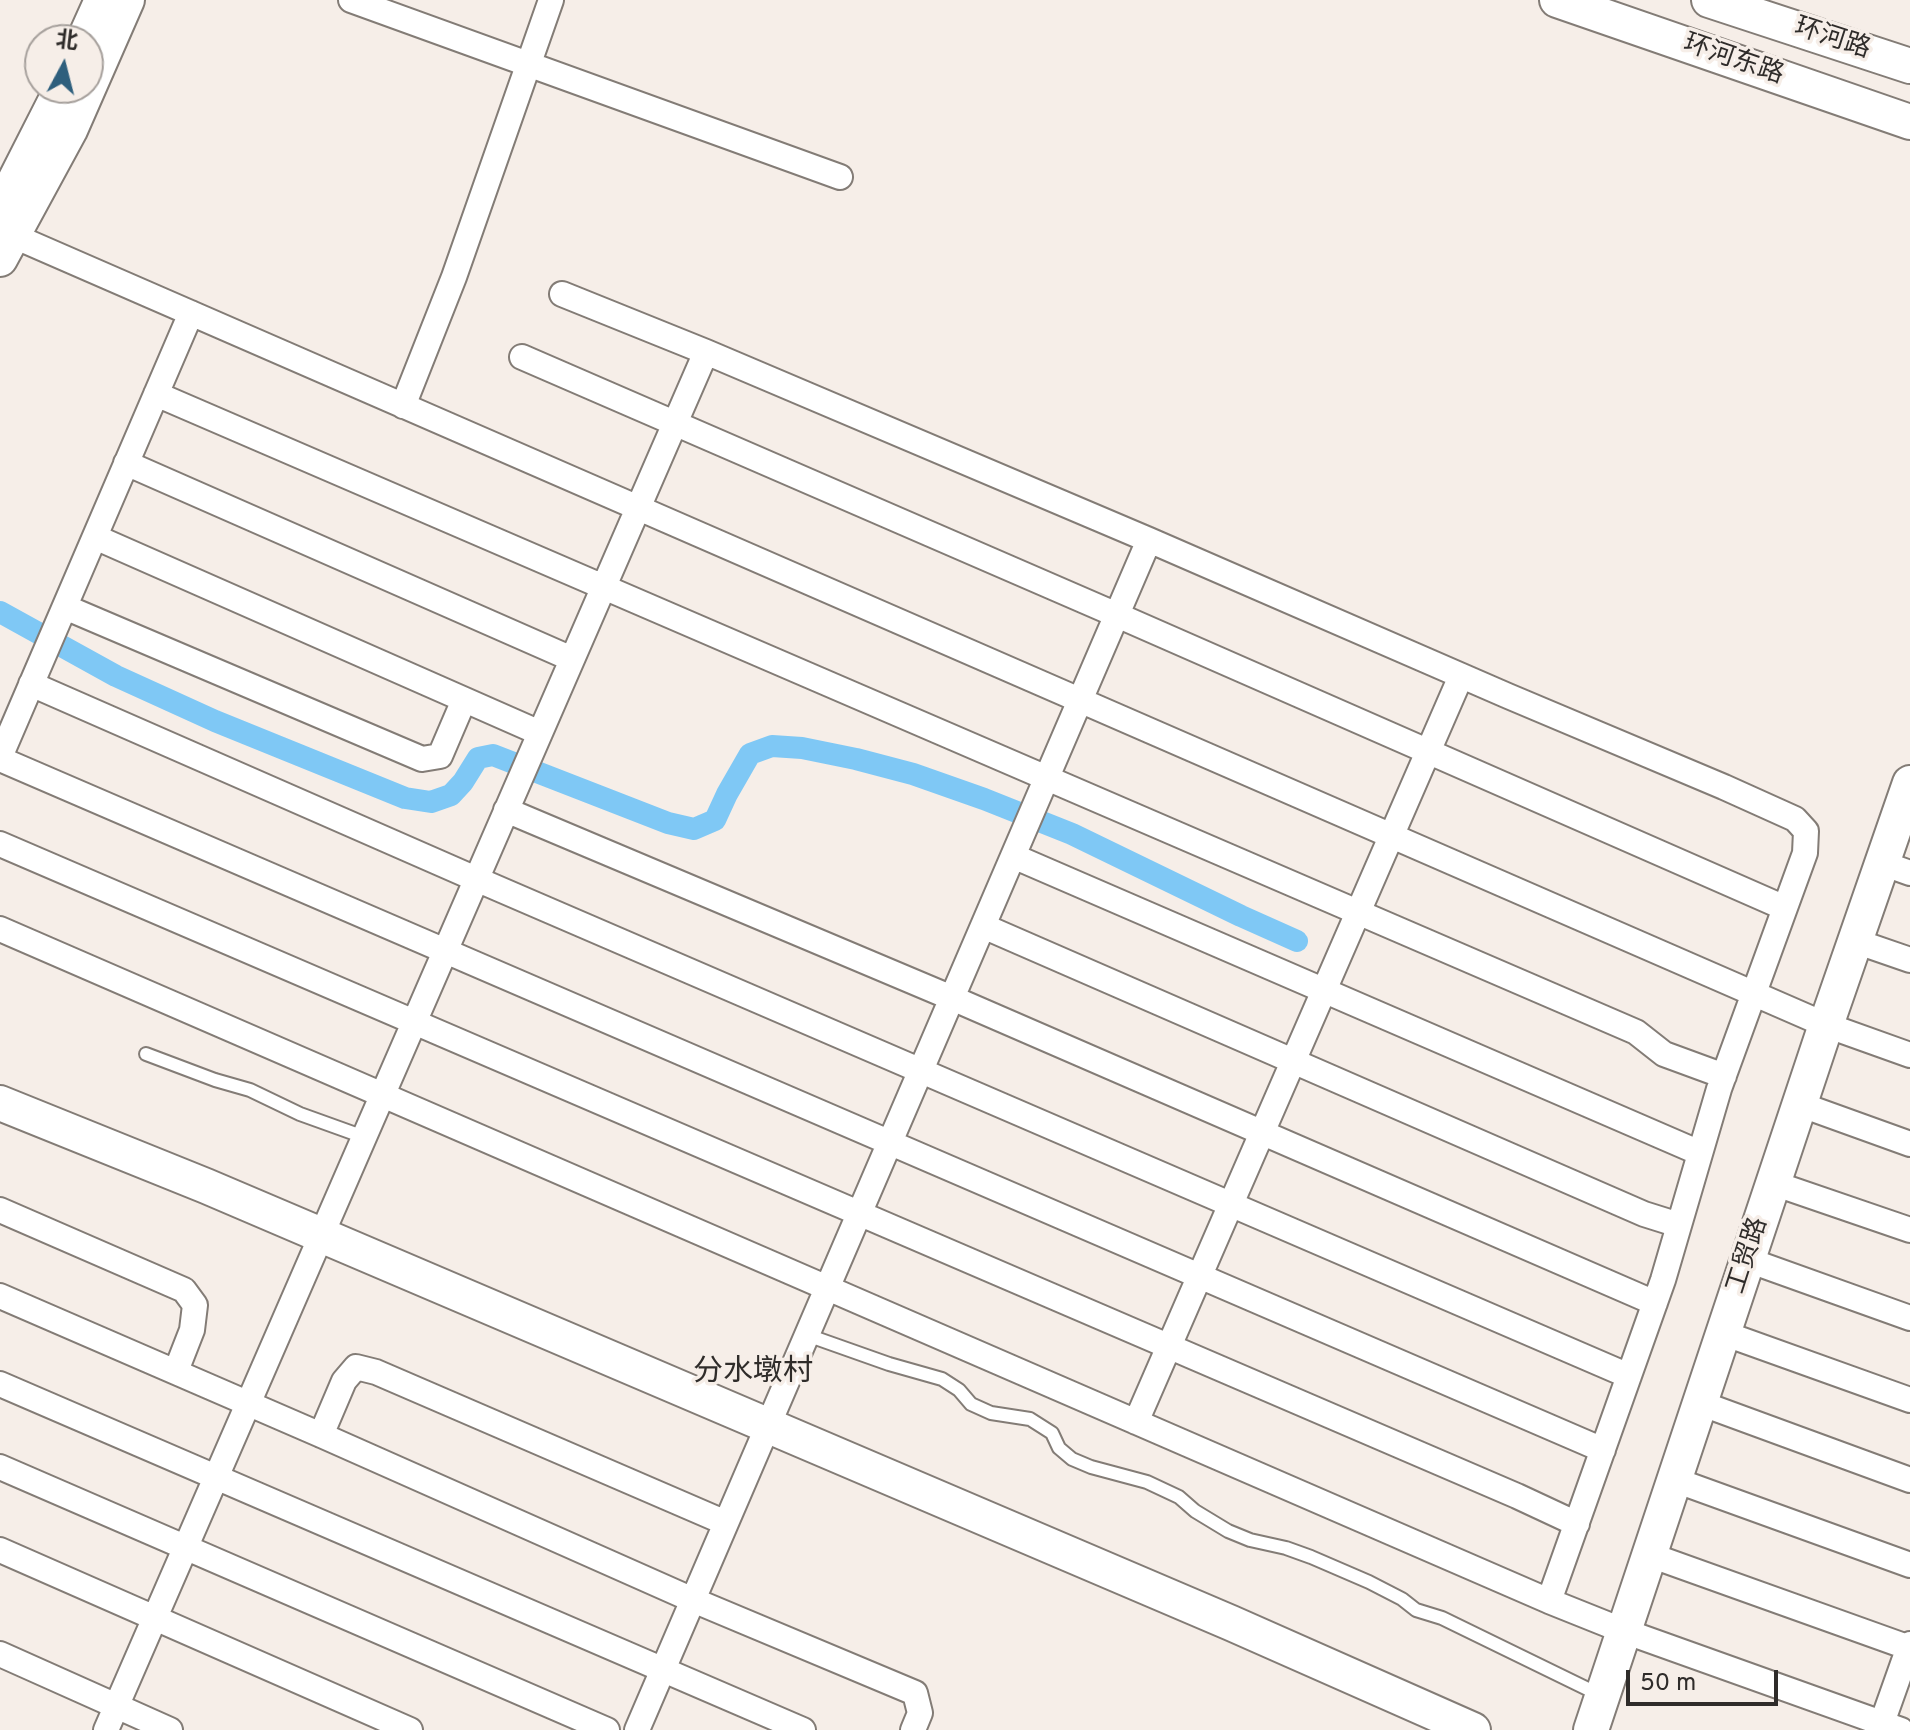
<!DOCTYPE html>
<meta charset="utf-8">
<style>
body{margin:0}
#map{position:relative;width:1910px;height:1730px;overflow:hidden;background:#f6eee8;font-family:Overpass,"Noto Sans SC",sans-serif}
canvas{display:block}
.north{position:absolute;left:24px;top:24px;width:80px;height:80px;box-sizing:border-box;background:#f6eee8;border:2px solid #a6a09c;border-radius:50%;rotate:7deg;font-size:22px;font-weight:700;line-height:32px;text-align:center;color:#2f2c2a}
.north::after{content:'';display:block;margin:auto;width:28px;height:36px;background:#2e5f7d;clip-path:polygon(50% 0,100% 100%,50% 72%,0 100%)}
.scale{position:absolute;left:1626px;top:1670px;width:152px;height:36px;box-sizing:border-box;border:4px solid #2f2c2a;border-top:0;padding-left:10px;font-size:24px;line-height:28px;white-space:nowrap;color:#2f2c2a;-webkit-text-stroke:6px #f6eee8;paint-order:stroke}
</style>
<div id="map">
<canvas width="1910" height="1730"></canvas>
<div class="north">北</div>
<div class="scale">50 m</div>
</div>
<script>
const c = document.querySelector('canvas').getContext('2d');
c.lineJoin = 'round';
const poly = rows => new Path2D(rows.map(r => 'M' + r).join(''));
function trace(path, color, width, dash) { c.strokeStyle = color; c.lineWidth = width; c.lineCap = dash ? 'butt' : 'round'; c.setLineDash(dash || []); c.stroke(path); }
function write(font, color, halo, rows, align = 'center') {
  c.font = font + ' Overpass,"Noto Sans SC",sans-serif'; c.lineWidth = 7; c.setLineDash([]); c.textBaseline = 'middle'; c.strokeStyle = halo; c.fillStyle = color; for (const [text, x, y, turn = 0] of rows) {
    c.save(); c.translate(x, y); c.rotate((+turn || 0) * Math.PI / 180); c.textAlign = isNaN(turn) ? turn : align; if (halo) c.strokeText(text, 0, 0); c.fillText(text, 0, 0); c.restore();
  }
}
const canal = poly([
 [0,612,116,676,215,721,405,798,431,802,451,795,463,782,478,758,493,755,668,823,694,829,715,820,727,794,750,754,772,746,802,748,856,759,913,774,984,799,1072,834,1241,916,1297,941]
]);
const lane = poly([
 [146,1054,215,1080,250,1090,300,1114,364,1137],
 [807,1335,889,1364,942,1379,959,1390,971,1404,991,1413,1030,1419,1052,1433,1059,1448,1072,1459,1091,1467,1147,1482,1179,1497,1195,1511,1228,1531,1250,1540,1286,1548,1311,1557,1369,1582,1402,1599,1416,1610,1442,1618,1600,1695]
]);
const street = poly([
 [351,0,840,177],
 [0,230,1826,1025,1910,1055],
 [562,294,706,352,1149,540,1508,696,1724,787,1795,819,1806,831,1805,853,1719,1089,1663,1280,1549,1601],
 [522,357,1117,615,1785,908],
 [156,394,1636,1032,1664,1054,1724,1076],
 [403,406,454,277,551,0],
 [126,463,572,659],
 [95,537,540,733],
 [65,607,422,759,440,756,464,700],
 [31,684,476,879,1629,1376],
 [0,757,191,313],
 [0,759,1603,1450],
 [506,810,952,998,1655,1303],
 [0,844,1517,1496,1577,1524],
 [1013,856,1700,1153],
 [1882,863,1910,873],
 [983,926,1644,1214,1679,1225],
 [0,929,1549,1601,1624,1631,1901,1730],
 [1855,941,1910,960],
 [1799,1104,1910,1144],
 [1773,1183,1910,1230],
 [0,1210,184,1290,195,1305,192,1330,176,1371],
 [1748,1260,1910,1318],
 [0,1296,321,1435,693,1600,915,1693,920,1713,913,1730],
 [1723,1333,1910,1400],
 [0,1384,803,1730],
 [1700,1403,1910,1480],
 [1136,1422,1461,676],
 [321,1435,344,1381,356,1367,376,1372,726,1523],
 [0,1467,607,1730],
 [1675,1480,1910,1565],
 [0,1550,410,1730],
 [1650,1555,1910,1648],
 [0,1654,170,1730],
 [1882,1723,1910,1644],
 [106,1730,706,352],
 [637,1730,1149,540]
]);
const secondary = poly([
 [1557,0,1910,122],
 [1709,0,1910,66],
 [84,40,102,0],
 [0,210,62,88],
 [0,259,70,130,127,0],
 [0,1103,206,1186,321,1235,1231,1623,1473,1730],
 [1591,1730,1826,1025,1910,783]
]);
const streetNames = [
 ["环河路",1832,40,18],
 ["环河东路",1733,61,19],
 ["工贸路",1749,1256,-72]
];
const quarterNames = [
 ["分水墩村",753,1374]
];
trace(canal, '#7fc8f5', 22);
trace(lane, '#837c76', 16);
trace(street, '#837c76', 28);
trace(secondary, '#837c76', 38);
trace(lane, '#fff', 12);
trace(street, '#fff', 24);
trace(secondary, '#fff', 34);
write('26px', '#2f2c2a', '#f6eee8', streetNames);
write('30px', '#2f2c2a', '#f6eee8', quarterNames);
</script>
